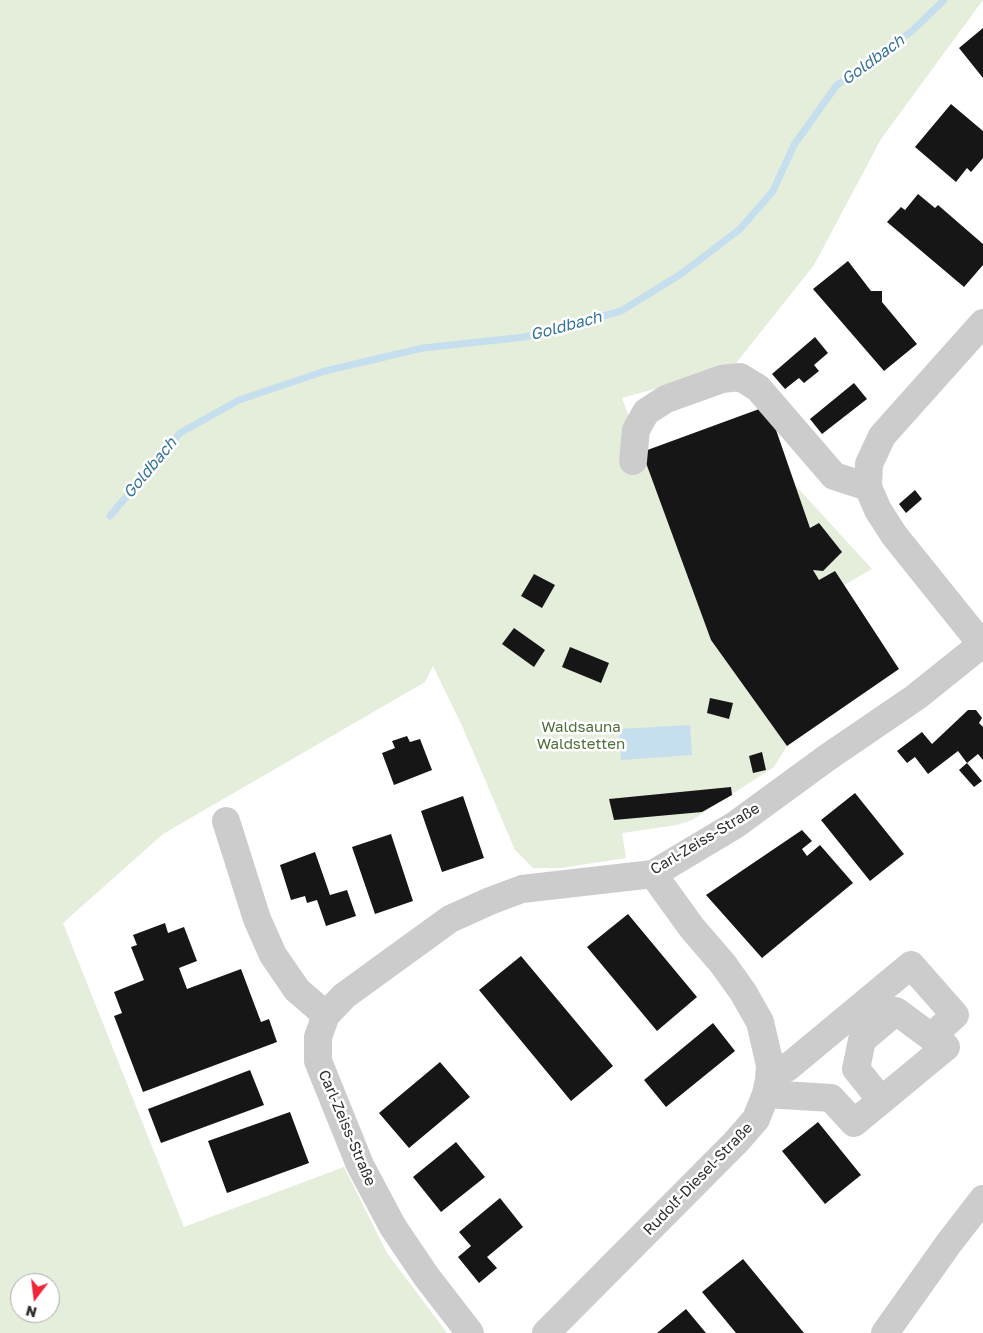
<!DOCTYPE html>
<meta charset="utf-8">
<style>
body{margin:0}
#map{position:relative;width:983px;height:1333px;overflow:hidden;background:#fff;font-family:"Golos Text",sans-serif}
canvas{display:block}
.north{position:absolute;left:10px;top:1273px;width:50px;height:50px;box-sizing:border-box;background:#fff;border:1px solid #acacac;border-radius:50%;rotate:195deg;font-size:14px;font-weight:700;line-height:20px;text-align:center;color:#2f2f2f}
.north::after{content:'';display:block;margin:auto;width:18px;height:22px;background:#f22437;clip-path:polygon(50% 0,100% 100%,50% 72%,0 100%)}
</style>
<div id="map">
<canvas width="983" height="1333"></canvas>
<div class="north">N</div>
</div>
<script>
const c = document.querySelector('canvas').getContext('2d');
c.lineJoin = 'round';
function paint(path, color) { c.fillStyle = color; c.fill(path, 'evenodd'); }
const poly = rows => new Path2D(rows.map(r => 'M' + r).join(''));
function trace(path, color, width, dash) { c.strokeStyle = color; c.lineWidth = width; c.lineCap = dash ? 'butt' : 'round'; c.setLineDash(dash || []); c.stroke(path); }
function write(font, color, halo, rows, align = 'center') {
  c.font = font + ' "Golos Text",sans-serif'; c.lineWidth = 5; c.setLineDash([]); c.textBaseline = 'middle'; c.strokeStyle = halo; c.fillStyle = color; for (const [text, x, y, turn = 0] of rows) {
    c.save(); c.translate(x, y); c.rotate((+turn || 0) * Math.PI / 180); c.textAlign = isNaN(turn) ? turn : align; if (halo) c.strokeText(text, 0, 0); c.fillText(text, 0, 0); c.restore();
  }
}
const green = poly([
 [0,0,983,0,881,139,814,265,733,367,622,398,642,452,762,408,775,427,795,485,872,569,844,585,787,746,774,767,692,820,677,825,622,833,626,858,561,868,533,868,515,850,463,728,433,666,425,682,163,834,63,923,184,1227,344,1167,387,1253,447,1333,0,1333],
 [20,1283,50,1283,50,1313,20,1313]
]);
const water = poly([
 [690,725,692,755,621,760,619,729]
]);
const stream = poly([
 [110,516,180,433,239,400,325,371,423,348,525,337,621,311,681,274,740,229,773,191,794,145,836,86,912,31,944,0]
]);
const building = poly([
 [983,28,983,78,959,48],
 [951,104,983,131,983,158,971,172,967,168,956,182,915,147],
 [918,194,935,208,938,205,983,244,983,265,964,287,887,222,901,207,905,210],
 [848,261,871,291,882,291,882,302,917,344,884,371,813,289],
 [815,337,828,353,814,365,819,371,804,383,799,378,785,389,772,374],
 [854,383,867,399,822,434,810,419],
 [762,408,775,427,810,528,819,523,842,552,823,571,813,570,819,580,835,571,899,669,787,746,711,640,642,452],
 [915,490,922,499,906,513,899,504],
 [534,574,555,585,542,608,521,596],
 [514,628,545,650,534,667,502,644],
 [570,647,609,663,601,683,562,667],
 [710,698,733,703,729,719,707,713],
 [968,710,976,710,982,718,979,723,983,727,983,760,978,754,967,763,958,751,928,774,915,757,907,763,897,751,922,732,932,744],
 [407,736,410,742,420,739,432,770,394,785,382,753,395,748,392,741],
 [762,752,766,770,753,773,749,756],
 [967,763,982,781,974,787,959,770],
 [731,787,732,795,702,812,614,820,609,799],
 [855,793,904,854,870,881,821,820],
 [463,796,484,858,442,872,421,811],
 [802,830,812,841,802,849,807,856,820,845,853,883,762,958,706,895],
 [391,834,413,901,375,914,352,847],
 [315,852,330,895,347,890,356,916,326,926,317,900,307,903,305,896,291,900,280,865],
 [628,914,697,997,657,1031,587,947],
 [165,923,168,933,184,927,197,961,179,968,187,989,241,969,261,1022,269,1019,277,1042,143,1092,114,1016,122,1013,114,992,144,980,131,947,137,945,133,935],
 [521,956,613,1066,571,1101,479,990],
 [713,1023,735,1051,666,1107,644,1080],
 [440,1062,470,1097,409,1148,379,1113],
 [250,1070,264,1105,161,1143,148,1109],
 [290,1112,309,1163,227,1193,208,1141],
 [818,1122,861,1175,825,1204,782,1151],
 [456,1142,485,1177,441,1212,413,1177],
 [500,1198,523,1227,487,1257,497,1268,479,1283,458,1257,471,1246,459,1232],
 [743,1259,804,1333,736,1333,702,1292],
 [686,1309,706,1333,657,1333]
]);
const minor = poly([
 [983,323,882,436,869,464,868,487,878,510,894,535,983,646],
 [633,461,636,430,646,412,666,399,722,379,740,377,758,388,834,476,868,487],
 [226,821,257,919,273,955,297,990,326,1015],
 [770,1065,787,1068,911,965,955,1015,931,1037,896,1011,862,1040,856,1069,881,1100],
 [766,1094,831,1098,854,1123,946,1047,931,1037],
 [470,1333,426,1276,393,1227,360,1165,318,1061,318,1037,326,1015,344,996,450,919,490,901,522,889,653,874,735,825,828,757,916,697,982,644],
 [546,1333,736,1142,756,1119,766,1094,769,1080,770,1065,760,1022,743,992,723,964,692,928,653,874],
 [885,1333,949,1243,983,1199]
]);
const parkNames = [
 ["Waldsauna",581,727],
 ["Waldstetten",581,744]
];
const streetNames = [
 ["Carl-Zeiss-Straße",705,839,-31],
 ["Carl-Zeiss-Straße",347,1128,67],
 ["Rudolf-Diesel-Straße",698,1179,-46]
];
const waterNames = [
 ["Goldbach",873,60,-36],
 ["Goldbach",566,326,-15],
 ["Goldbach",150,468,-50]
];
paint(green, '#e5eddb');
paint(water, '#c6dfee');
trace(stream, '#c6dfee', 7);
paint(building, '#161616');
trace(minor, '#ccc', 28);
write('15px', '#526e38', '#fff', parkNames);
write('15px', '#2f2f2f', '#fff', streetNames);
write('italic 16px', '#367397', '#fff', waterNames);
</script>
